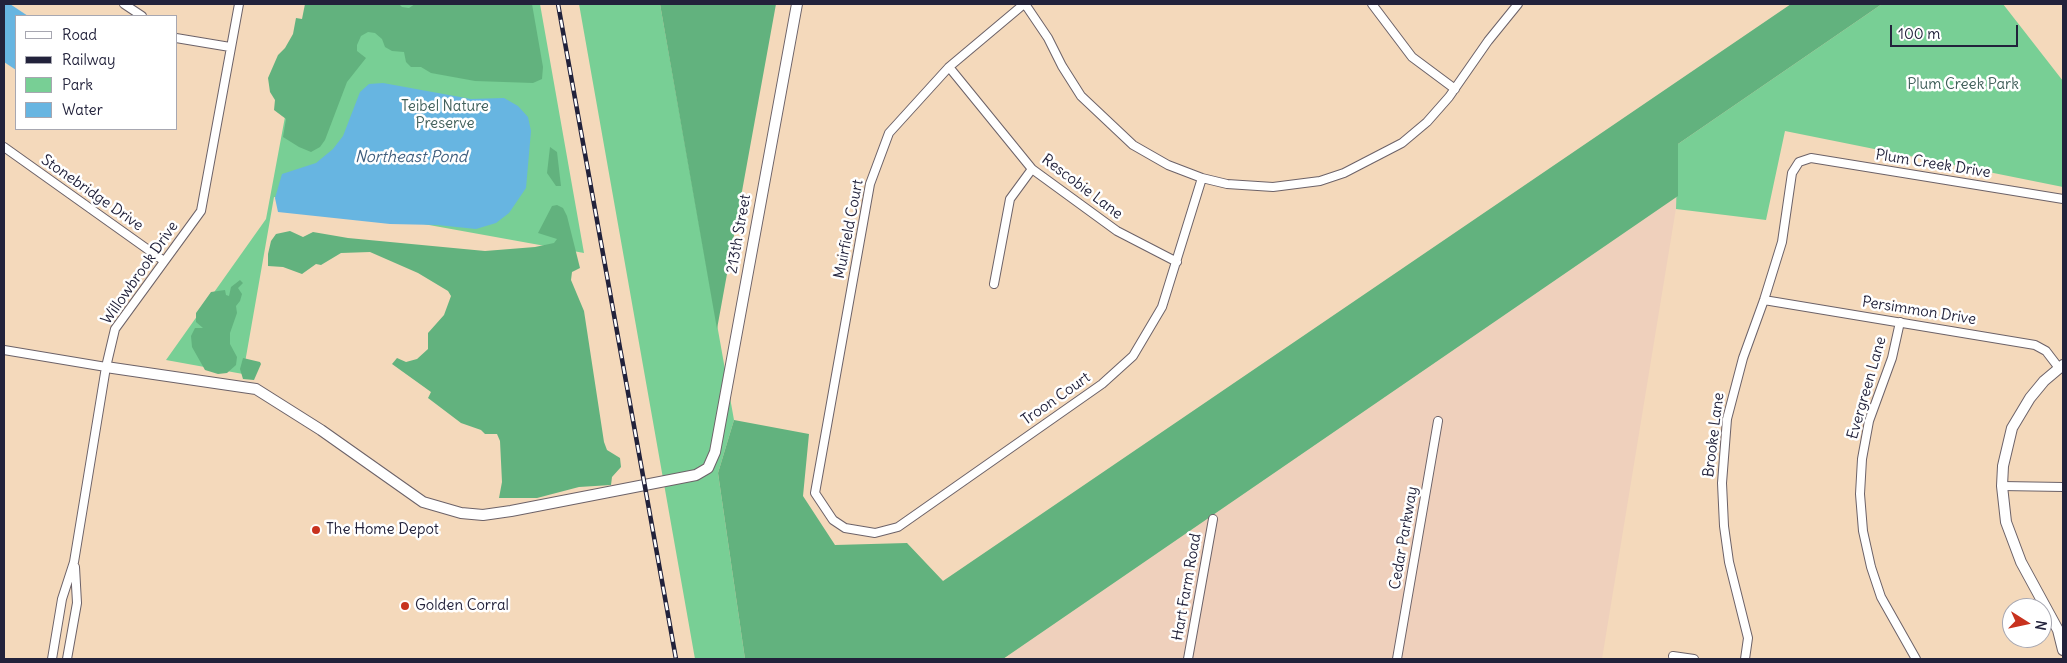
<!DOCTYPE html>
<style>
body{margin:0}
#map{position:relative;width:2067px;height:663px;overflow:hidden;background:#f4d9bb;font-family:Delius,sans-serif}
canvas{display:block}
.frame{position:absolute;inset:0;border:5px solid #22223b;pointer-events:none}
.legend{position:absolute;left:15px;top:15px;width:162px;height:115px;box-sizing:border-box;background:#fff;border:1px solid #a7a7b1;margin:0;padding:6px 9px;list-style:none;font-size:15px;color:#22223b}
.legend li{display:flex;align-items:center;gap:10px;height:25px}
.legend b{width:25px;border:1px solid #a7a7b1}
.north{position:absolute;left:2002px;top:598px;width:50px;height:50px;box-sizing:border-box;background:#fff;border:1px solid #a7a7b1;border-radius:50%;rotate:100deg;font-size:14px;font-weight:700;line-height:20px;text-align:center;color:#22223b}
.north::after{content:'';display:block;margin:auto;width:18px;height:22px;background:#c8321e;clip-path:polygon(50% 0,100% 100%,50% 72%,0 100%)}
.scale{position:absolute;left:1890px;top:25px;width:128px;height:22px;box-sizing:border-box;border:2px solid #22223b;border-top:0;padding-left:6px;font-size:15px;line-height:18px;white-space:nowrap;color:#22223b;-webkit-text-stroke:4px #fff;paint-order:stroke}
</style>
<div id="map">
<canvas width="2067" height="663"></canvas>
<div class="frame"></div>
<ul class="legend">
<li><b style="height:6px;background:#fff"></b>Road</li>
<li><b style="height:6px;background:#22223b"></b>Railway</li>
<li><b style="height:14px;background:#78cf95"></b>Park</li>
<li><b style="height:14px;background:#67b5e1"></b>Water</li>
</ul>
<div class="north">N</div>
<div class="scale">100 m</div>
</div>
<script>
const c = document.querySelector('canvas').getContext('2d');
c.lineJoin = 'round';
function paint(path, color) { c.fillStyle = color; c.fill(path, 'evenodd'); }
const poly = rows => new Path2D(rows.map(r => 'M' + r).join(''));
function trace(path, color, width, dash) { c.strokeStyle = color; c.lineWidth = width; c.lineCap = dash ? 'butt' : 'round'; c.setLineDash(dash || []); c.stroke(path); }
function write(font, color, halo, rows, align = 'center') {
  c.font = font + ' Delius,sans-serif'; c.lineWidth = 5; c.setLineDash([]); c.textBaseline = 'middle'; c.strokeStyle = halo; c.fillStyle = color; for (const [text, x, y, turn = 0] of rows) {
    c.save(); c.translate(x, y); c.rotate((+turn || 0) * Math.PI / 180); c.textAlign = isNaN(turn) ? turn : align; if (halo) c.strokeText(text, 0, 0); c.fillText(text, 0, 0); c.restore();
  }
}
const built = poly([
 [1678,196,1602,659,1008,659,1009,655]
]);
const green = poly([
 [306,4,540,4,584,253,274,197,243,374,166,360,266,219],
 [579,4,660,4,734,420,718,473,745,659,695,659],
 [1882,4,2003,4,2063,81,2063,187,1785,131,1766,220,1676,209,1678,144]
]);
const forest = poly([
 [305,4,399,4,402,7,409,8,415,4,532,4,543,67,542,79,533,83,475,81,431,73,421,67,411,67,406,62,404,52,392,51,385,47,382,39,375,33,368,32,361,36,357,45,357,51,366,58,347,82,325,140,320,147,311,152,299,147,283,137,286,119,274,110,275,100,270,92,268,78,278,55,285,48,293,34,296,18,302,19],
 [660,4,776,4,717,329],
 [1791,4,1882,4,1678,144,1678,196,1003,659,745,659,718,473,734,420,809,434,803,496,835,545,907,543,943,581],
 [550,147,557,152,561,186,556,186,547,173],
 [557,205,563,208,567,216,580,268,572,272,571,280,584,311,604,442,607,450,620,458,621,467,612,477,611,485,579,487,537,498,499,498,502,482,500,441,497,434,485,434,481,430,461,423,428,398,431,392,392,364,397,358,406,362,417,359,428,349,428,333,444,315,451,296,448,291,418,273,370,252,341,253,321,265,316,264,302,274,283,267,268,266,268,254,271,241,276,234,290,231,303,237,313,232,348,238,485,251,535,247,554,243,557,239,538,233,552,206],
 [240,280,243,283,238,288,242,294,240,301,236,306,237,313,230,333,230,344,237,357,236,365,227,373,218,374,205,370,192,347,191,336,195,328,203,328,196,322,196,313,211,292,225,290,226,295,229,296,231,287],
 [243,358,260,362,261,364,254,380,243,379,240,369]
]);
const water = poly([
 [4,4,10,4,28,16,16,16,16,70,4,62],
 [383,83,471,99,504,98,518,106,528,117,531,131,526,188,509,213,496,223,476,229,437,225,390,224,278,212,275,198,282,174,316,163,333,149,343,136,360,92,369,84]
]);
const minor = poly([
 [124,4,142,16],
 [1024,4,949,67,889,133,870,184,815,493,833,520,845,528,875,533,898,527,1102,384,1133,356,1162,307,1202,178],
 [1025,4,1048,38,1062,66,1081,96,1133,145,1168,165,1202,178,1227,184,1273,187,1320,181,1344,173,1402,143,1427,122,1449,97,1488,41,1518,4],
 [1372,4,1412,57,1455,89],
 [176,38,230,47],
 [949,67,1032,169,1117,231,1177,262],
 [4,147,164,261],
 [994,284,1010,199,1032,169],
 [1764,300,2035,345,2046,351,2059,368],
 [1900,322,1892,358,1869,421,1862,459,1860,494,1863,531,1871,567,1881,597,1916,659],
 [4,350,106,367],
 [2002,486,2063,487],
 [1673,656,1694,659],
 [52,659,62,599,74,562,106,367,115,329,201,211,239,4],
 [67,659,77,603,75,567],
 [1188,659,1213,519],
 [1397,659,1438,421],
 [1745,659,1748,638,1729,562,1724,526,1722,483,1727,419,1743,358,1764,300,1782,242,1792,173,1799,162,1811,158,2063,199]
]);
const tertiary = poly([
 [2063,365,2044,381,2030,398,2012,428,2003,466,2002,486,2006,522,2021,562,2058,630,2063,650],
 [106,367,256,389,321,430,423,502,461,513,483,515,511,511,696,475,708,468,715,452,797,4]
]);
const rail = poly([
 [558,4,676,659]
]);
const markers = [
 [316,530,5,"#c8321e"],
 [405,606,5,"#c8321e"]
];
const parkNames = [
 ["Plum Creek Park",1963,85],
 ["Teibel Nature",445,107],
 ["Preserve",445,124]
];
const streetNames = [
 ["Plum Creek Drive",1933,164,9],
 ["Rescobie Lane",1082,187,37],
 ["Stonebridge Drive",92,193,35],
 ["Muirfield Court",849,229,-79],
 ["213th Street",739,234,-80],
 ["Willowbrook Drive",140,273,-55],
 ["Persimmon Drive",1919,311,9],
 ["Evergreen Lane",1867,388,-74],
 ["Troon Court",1056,399,-35],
 ["Brooke Lane",1714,435,-83],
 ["Cedar Parkway",1404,538,-80],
 ["Hart Farm Road",1187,587,-80]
];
const poiNames = [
 ["The Home Depot",326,530],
 ["Golden Corral",415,606]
];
const waterNames = [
 ["Northeast Pond",411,157]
];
paint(built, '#efd0bc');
paint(green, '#78cf95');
paint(forest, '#62b27e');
paint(water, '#67b5e1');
trace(minor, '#6c6268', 10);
trace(tertiary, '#6c6268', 12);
trace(minor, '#fff', 8);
trace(tertiary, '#fff', 10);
trace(rail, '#22223b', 4.5);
trace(rail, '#fff', 2.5, [8]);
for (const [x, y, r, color] of markers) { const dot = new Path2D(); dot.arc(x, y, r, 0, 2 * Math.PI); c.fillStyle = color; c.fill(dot); trace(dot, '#fff', 2); }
write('15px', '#405f5a', '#fff', parkNames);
write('15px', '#22223b', '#fff', streetNames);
write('15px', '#22223b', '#fff', poiNames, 'left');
write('italic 16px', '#3e5d7d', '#fff', waterNames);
</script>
